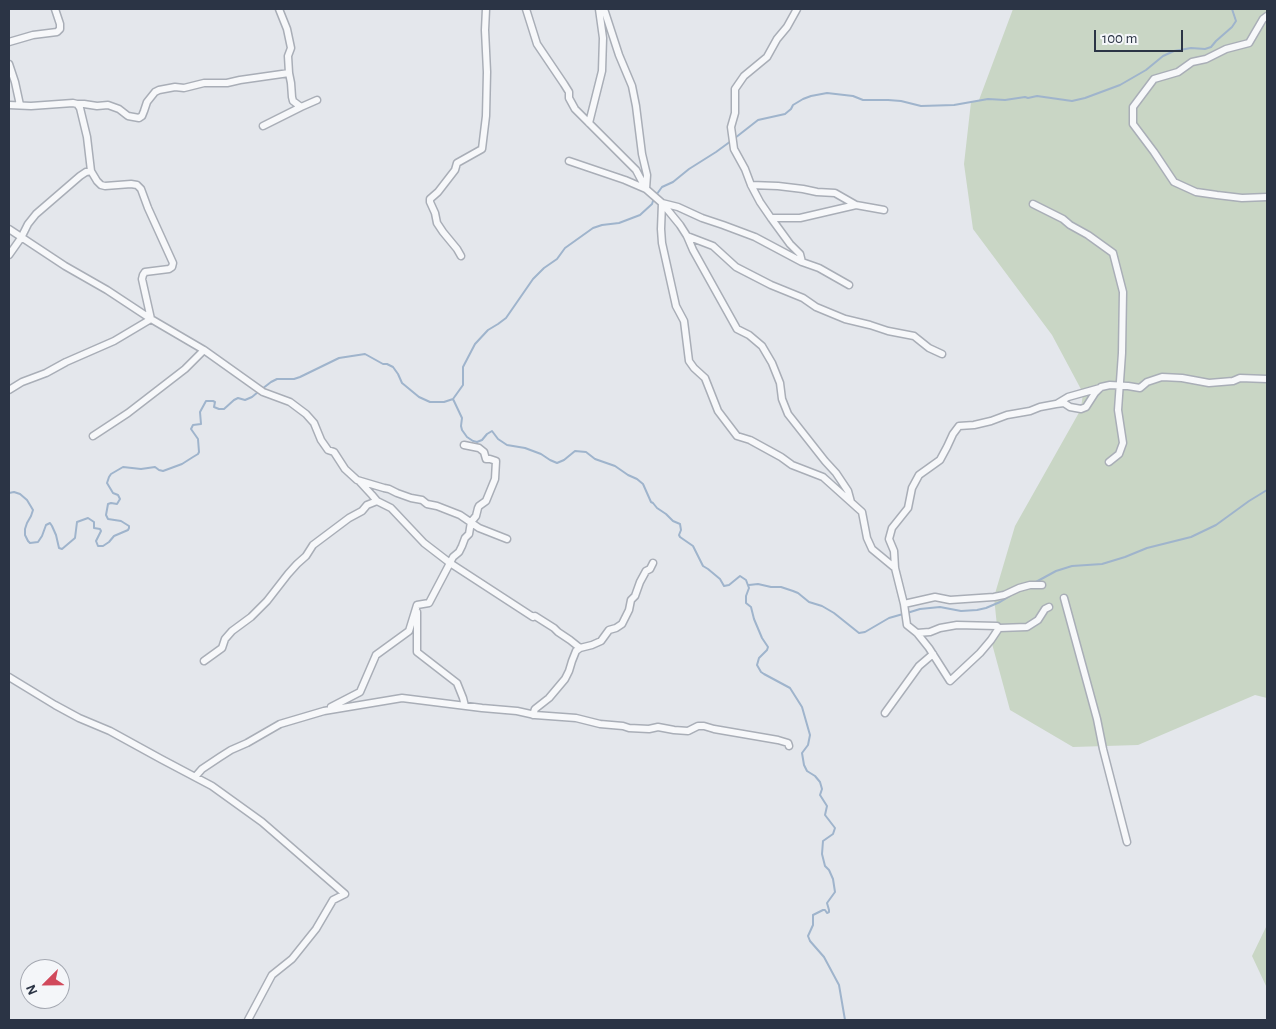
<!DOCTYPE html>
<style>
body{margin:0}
#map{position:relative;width:1276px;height:1029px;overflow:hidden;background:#e4e7ec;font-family:"Alegreya Sans",sans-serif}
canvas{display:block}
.frame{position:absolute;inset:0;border:10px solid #2b3445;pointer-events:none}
.north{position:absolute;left:20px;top:959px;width:50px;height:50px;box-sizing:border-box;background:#f4f6f9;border:1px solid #a4a8b1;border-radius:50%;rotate:247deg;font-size:14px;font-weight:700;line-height:20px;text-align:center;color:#2b3445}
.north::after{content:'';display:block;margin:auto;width:18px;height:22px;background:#d1495b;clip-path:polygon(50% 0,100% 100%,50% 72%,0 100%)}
.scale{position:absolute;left:1094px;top:30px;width:89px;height:22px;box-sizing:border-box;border:2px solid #2b3445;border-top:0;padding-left:6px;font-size:15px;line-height:18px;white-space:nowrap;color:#2b3445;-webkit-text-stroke:4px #f4f6f9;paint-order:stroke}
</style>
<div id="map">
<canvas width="1276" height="1029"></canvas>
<div class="frame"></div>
<div class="north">N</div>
<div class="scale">100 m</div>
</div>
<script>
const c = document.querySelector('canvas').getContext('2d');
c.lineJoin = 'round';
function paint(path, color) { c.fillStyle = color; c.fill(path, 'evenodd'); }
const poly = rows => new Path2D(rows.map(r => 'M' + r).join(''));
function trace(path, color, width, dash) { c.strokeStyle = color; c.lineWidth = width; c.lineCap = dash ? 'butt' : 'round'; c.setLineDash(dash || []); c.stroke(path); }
const green = poly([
 [1013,9,1267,9,1267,698,1255,695,1138,745,1073,747,1010,710,991,640,997,626,994,597,1015,526,1081,409,1083,393,1052,335,973,229,964,164,971,102,979,100],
 [1267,925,1267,988,1252,956]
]);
const stream = poly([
 [735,138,758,120,785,114,791,109,793,105,803,99,811,96,827,93,853,96,863,100,888,100,901,101,921,106,954,105,988,99,1005,100,1025,97,1028,98,1037,96,1072,101,1085,98,1120,85,1146,70,1163,56,1174,51,1191,48,1205,49,1211,47,1216,41,1232,27,1236,21,1232,9],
 [262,389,271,382,277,379,294,379,300,377,339,358,365,354,383,364,387,364,393,367,398,374,402,383,419,397,430,402,444,402,453,399,463,385,463,367,475,344,488,330,498,324,506,318,533,279,544,268,557,259,565,248,593,228,602,225,619,223,640,215,652,204,654,198,662,187,673,182,689,169,716,152,731,141],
 [453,399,462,418,461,426,462,430,467,437,473,441,477,442,482,440,487,434,492,431,498,439,507,445,525,448,541,454,550,460,557,463,564,460,575,451,586,452,595,459,615,466,628,475,637,479,643,484,651,502,653,503,657,508,666,514,673,521,680,524,681,530,679,535,680,537,693,546,703,566,708,569,720,579,724,586,729,585,740,576,746,580,749,588,746,596,746,603,751,607,754,619,762,638,768,647,767,650,759,658,757,665,761,672,764,674,790,688,802,707,810,735,808,745,802,753,804,765,807,771,815,776,820,782,822,789,820,795,827,806,825,815,835,828,833,834,823,841,822,854,825,866,829,870,833,879,835,892,827,903,829,910,829,912,827,913,825,910,823,910,813,915,813,925,808,936,810,941,824,957,839,985,845,1020],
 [9,493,14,492,20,494,27,500,33,510,31,516,27,523,25,529,25,535,28,541,30,543,38,542,42,536,46,525,50,523,52,526,56,535,59,548,62,549,75,538,77,522,88,518,94,522,94,528,100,529,101,531,96,541,98,546,103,546,109,542,114,536,128,530,129,528,129,526,121,521,108,519,106,515,108,504,111,503,117,504,120,499,118,495,113,493,107,483,109,477,111,474,123,467,141,469,155,467,159,470,163,471,182,464,193,457,198,454,199,452,198,439,191,429,193,425,201,424,200,412,206,401,213,401,215,402,214,407,219,409,224,409,234,400,238,398,245,400,252,397,258,392],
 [1034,583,1056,571,1072,566,1102,564,1125,557,1147,548,1191,537,1216,525,1249,501,1267,490],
 [749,585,758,584,771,587,781,587,793,591,798,593,809,602,822,606,834,613,859,633,865,632,889,618,903,614],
 [907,613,920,609,940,607,961,611,977,610,986,608,1000,602,1010,596]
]);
const minor = poly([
 [279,9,287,29,291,48,288,56,289,73],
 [526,9,537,44,564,84,569,92,569,98,575,109,636,170,646,189],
 [604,9,619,55,632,86,636,106,642,154,647,175,646,189],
 [797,9,787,27,777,39,767,57,744,76,735,89,735,113,731,127,734,149,745,169,751,185,760,202,771,218,790,244,800,254,802,262],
 [1267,16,1263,19,1249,43,1226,49,1206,59,1192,62,1178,72,1154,79,1133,107,1133,124,1154,152,1174,182,1196,192,1217,195,1242,198,1267,197],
 [9,42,33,35,57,32,60,29,60,24,55,9],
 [9,64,15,82,20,105],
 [77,104,84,104,97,106,108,105,119,109,128,116,139,118,142,116,144,111,147,102,155,92,159,90,175,87,184,88,204,83,227,83,240,80,289,73,291,83,292,97,293,101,301,107,263,126],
 [9,105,31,106,73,103,77,104,80,108,87,137,91,171,86,172,80,176,36,214,28,224,21,238,9,255],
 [301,107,317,100],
 [589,123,602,71,603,38,599,9],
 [569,161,625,180,646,189,662,203,680,225,687,236,693,250,737,329,749,335,762,346,772,363,780,383,782,399,788,414,825,461,836,473,848,491,851,502],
 [91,171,97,181,101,185,105,186,131,184,137,185,141,189,148,208,173,263,172,267,169,269,145,272,143,275,142,279,151,319,204,350,185,369,128,413,93,436],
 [751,185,778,186,803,189,817,192,835,193,856,205],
 [662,203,661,229,662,243,676,306,684,321,689,361,694,368,705,378,718,411,737,436,750,440,781,457,792,465,823,477,862,512,867,538,872,549,895,568],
 [662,203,678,207,702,218,723,225,755,237,802,262,819,268,849,285],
 [1033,204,1063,219,1070,225,1088,235,1113,253,1123,292,1122,353,1118,410,1123,443,1119,454,1109,462],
 [771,218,800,218,856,205,884,210],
 [9,229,65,266,107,290,151,319,114,341,66,362,46,373,22,382,9,390],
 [687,236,713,246,736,267,771,285,803,298,816,307,845,319,870,325,888,331,914,336,929,348,942,354],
 [461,256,457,249,443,232,437,223,435,213,430,202,430,199,438,192,455,170,457,163,482,149,486,116,487,72,485,30,486,9],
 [204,350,263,392,290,402,306,414,314,423,321,440,328,450,334,452,345,469,357,480,384,488,389,489,397,493,411,498,422,500,427,504,437,506,460,515,479,528,507,539],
 [1058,403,1068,397,1100,388],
 [464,445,479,448,484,452,486,459,490,459,496,461,495,479,486,501,479,506,478,508,476,516,471,522,469,534,465,538,462,546,459,552,453,557,450,563,533,617,535,616,554,628,558,632,570,640,580,648],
 [1064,598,1097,719,1103,749,1127,842],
 [904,604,935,597,950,600,994,597,1004,595,1019,588,1030,585,1042,585],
 [1049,607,1045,609,1038,620,1027,627,999,628,991,640,980,653,950,681,929,648,917,633,907,625,904,604,895,568,894,551,889,539,892,528,908,508,912,488,919,475,940,460,947,447,953,434,959,426,974,425,991,421,1007,415,1030,411,1040,407,1056,404,1064,403,1070,407,1081,409,1086,407,1095,393,1101,387,1110,385,1128,386,1140,388,1147,382,1162,377,1182,378,1209,383,1233,381,1240,378,1267,379],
 [417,612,417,652,457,683,463,698,465,706],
 [917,633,930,632,940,628,957,625,997,626,999,628],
 [204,661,222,648,225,639,232,631,251,617,267,601,288,574,297,564,306,556,313,545,349,518,362,511,367,505,377,501],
 [9,677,55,705,79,718,110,731,161,759,212,786,262,822,345,894,333,900,316,929,292,959,272,975,248,1020],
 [331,707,360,692,376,655,409,631,417,605,429,603,450,563,424,543,391,508,377,501,372,495,360,482],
 [885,713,919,666,933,654],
 [533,715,535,709,549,698,565,679,569,671,572,661,576,651,580,648,592,645,601,641,609,630,616,628,622,624,629,610,631,600,635,596,640,582,646,571,650,569,653,563],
 [195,777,202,769,220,757,231,750,247,743,280,724,324,711,402,698,482,708,517,711,535,715,576,718,600,724,623,726,629,728,649,729,658,727,674,730,688,731,698,726,704,726,714,729,778,740,788,743,789,746]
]);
paint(green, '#c9d6c5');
trace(stream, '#9fb4cc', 2);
trace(minor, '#a9aeb7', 9);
trace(minor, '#f7f8fa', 6);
</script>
